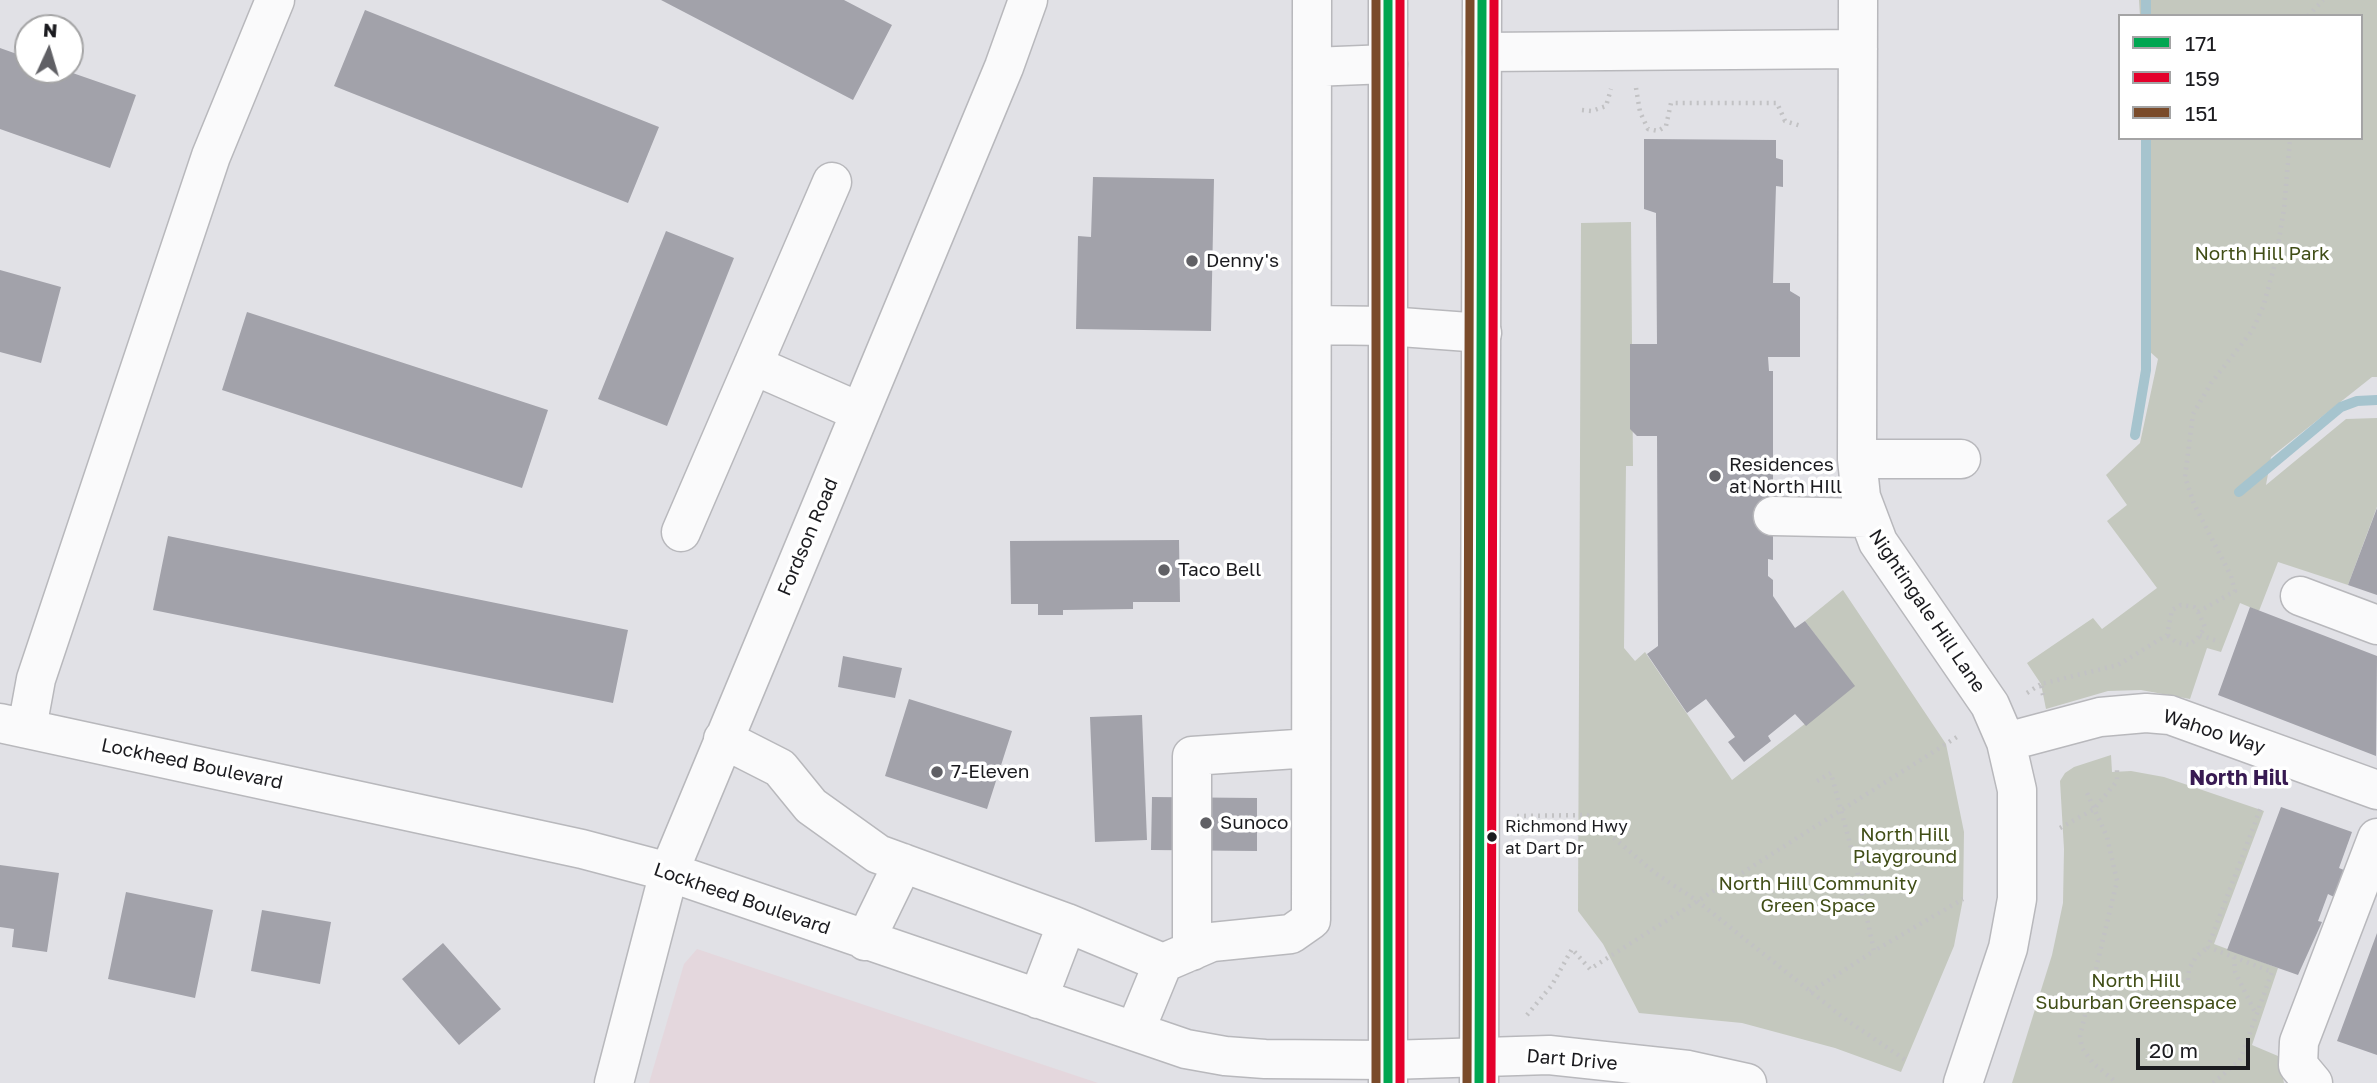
<!DOCTYPE html>
<style>
body{margin:0}
#map{position:relative;width:2377px;height:1083px;overflow:hidden;background:#e1e1e6;font-family:"Golos Text",sans-serif}
canvas{display:block}
.legend{position:absolute;left:2118px;top:14px;width:245px;height:126px;box-sizing:border-box;background:#fff;border:2px solid #a4a4a5;margin:0;padding:9px 12px;list-style:none;font-size:21px;color:#1b1b1f}
.legend li{display:flex;align-items:center;gap:14px;height:35px}
.legend b{width:35px;border:2px solid #a4a4a5}
.north{position:absolute;left:14px;top:14px;width:70px;height:70px;box-sizing:border-box;background:#fff;border:2px solid #a4a4a5;border-radius:50%;rotate:4deg;font-size:19px;font-weight:700;line-height:28px;text-align:center;color:#1b1b1f}
.north::after{content:'';display:block;margin:auto;width:24px;height:32px;background:#606065;clip-path:polygon(50% 0,100% 100%,50% 72%,0 100%)}
.scale{position:absolute;left:2136px;top:1038px;width:114px;height:32px;box-sizing:border-box;border:4px solid #1b1b1f;border-top:0;padding-left:9px;font-size:21px;line-height:24px;white-space:nowrap;color:#1b1b1f;-webkit-text-stroke:5px #fff;paint-order:stroke}
</style>
<div id="map">
<canvas width="2377" height="1083"></canvas>
<ul class="legend">
<li><b style="height:9px;background:#00a651"></b>171</li>
<li><b style="height:9px;background:#e4002b"></b>159</li>
<li><b style="height:9px;background:#7a4b2a"></b>151</li>
</ul>
<div class="north">N</div>
<div class="scale">20 m</div>
</div>
<script>
const c = document.querySelector('canvas').getContext('2d');
c.lineJoin = 'round';
function paint(path, color) { c.fillStyle = color; c.fill(path, 'evenodd'); }
const poly = rows => new Path2D(rows.map(r => 'M' + r).join(''));
function trace(path, color, width, dash) { c.strokeStyle = color; c.lineWidth = width; c.lineCap = dash ? 'butt' : 'round'; c.setLineDash(dash || []); c.stroke(path); }
function write(font, color, halo, rows, align = 'center') {
  c.font = font + ' "Golos Text",sans-serif'; c.lineWidth = 7; c.setLineDash([]); c.textBaseline = 'middle'; c.strokeStyle = halo; c.fillStyle = color; for (const [text, x, y, turn = 0] of rows) {
    c.save(); c.translate(x, y); c.rotate((+turn || 0) * Math.PI / 180); c.textAlign = isNaN(turn) ? turn : align; if (halo) c.strokeText(text, 0, 0); c.fillText(text, 0, 0); c.restore();
  }
}
const commercial = poly([
 [697,949,1098,1083,649,1083,684,964]
]);
const green = poly([
 [2139,0,2377,0,2377,377,2372,377,2271,457,2266,485,2346,419,2377,418,2377,507,2348,585,2278,562,2259,611,2240,603,2221,652,2207,648,2190,699,2141,690,2108,691,2046,709,2041,684,2027,663,2093,618,2102,629,2157,588,2107,521,2127,505,2106,475,2140,443,2158,359,2149,351,2143,138,2361,138,2361,16,2140,16],
 [1631,222,1633,466,1626,466,1624,648,1635,661,1645,652,1732,780,1854,686,1805,621,1843,590,1946,744,1964,832,1963,899,1954,946,1901,1072,1835,1048,1742,1023,1639,1013,1603,944,1578,911,1581,223],
 [2111,755,2112,772,2131,771,2164,777,2264,811,2214,944,2278,968,2252,1045,2278,1056,2284,1083,2012,1083,2052,955,2063,903,2064,849,2060,781,2065,773,2074,767]
]);
const stream = poly([
 [2146,0,2146,16],
 [2135,435,2146,370,2146,138],
 [2239,492,2341,407,2357,401,2377,400]
]);
const building = poly([
 [661,0,844,0,892,25,853,100],
 [365,10,659,127,628,203,334,86],
 [0,48,28,58,28,70,64,70,136,95,110,168,0,129],
 [1644,139,1776,140,1776,158,1783,160,1783,187,1776,186,1773,283,1790,283,1790,291,1800,297,1800,357,1768,357,1769,371,1773,371,1773,560,1768,559,1768,576,1773,580,1773,596,1795,628,1805,621,1855,686,1806,726,1795,714,1768,736,1771,741,1744,762,1728,742,1735,737,1706,699,1687,713,1647,654,1658,646,1657,436,1637,436,1630,429,1630,344,1657,344,1656,213,1644,209],
 [1093,177,1214,179,1211,331,1076,329,1078,236,1091,237],
 [666,231,734,258,667,426,598,399],
 [0,270,61,287,41,363,0,352],
 [247,312,548,410,522,488,222,390],
 [2377,508,2377,595,2348,585],
 [168,536,628,630,613,703,153,610],
 [1179,540,1180,602,1133,602,1133,609,1063,610,1063,615,1038,615,1038,604,1011,604,1010,541],
 [2250,607,2377,656,2376,756,2218,695],
 [843,656,902,668,895,698,838,687],
 [909,699,1012,731,987,809,885,776],
 [1142,715,1147,840,1095,842,1090,717],
 [1152,797,1257,798,1257,851,1151,850],
 [2281,807,2352,832,2339,868,2344,870,2334,897,2328,894,2318,921,2322,922,2298,975,2227,950],
 [0,865,59,873,47,952,12,947,14,929,0,927],
 [126,892,213,910,195,998,108,979],
 [262,910,331,922,320,984,251,971],
 [2377,933,2377,1055,2337,1041],
 [443,943,501,1009,459,1045,402,979]
]);
const path = poly([
 [2308,16,2323,0],
 [1636,88,1640,112,1648,129,1658,131,1666,126,1671,103,1777,103,1785,121,1801,126],
 [1582,110,1592,111,1606,106,1611,89],
 [2198,612,2235,591,2231,576,2194,504,2185,477,2193,414,2211,383,2252,331,2263,307,2275,264,2284,209,2290,138],
 [2200,635,2220,642],
 [2027,693,2041,684],
 [2043,695,2041,684,2118,665,2167,635,2172,610,2181,605,2194,607,2198,612,2205,627,2198,638,2189,645,2176,642,2167,635],
 [1817,781,1831,773,1856,866,1868,863],
 [2087,793,2107,837,2117,881,2080,1036,2082,1048,2093,1063,2117,1083],
 [1517,816,1587,815,1655,873,1696,900,1845,1019,1907,1061],
 [2060,828,2094,809,2117,781,2117,768],
 [1856,866,1874,951,1963,899],
 [2234,957,2235,972,2256,1014],
 [2188,980,2189,969,2196,957,2208,947],
 [1810,992,1874,951],
 [1527,1015,1552,985,1572,949,1590,969,1960,735],
 [2213,1083,2240,1060,2272,972,2208,947,2261,807]
]);
const minor = poly([
 [1858,0,1857,459,1861,497,1878,542,1990,705,2006,742,2017,790,2017,899,2008,948,1963,1083],
 [1482,52,1858,49],
 [1312,67,1388,64],
 [1312,325,1387,326,1482,333],
 [753,365,860,412],
 [1857,459,1961,459],
 [1773,516,1867,518],
 [681,532,832,182],
 [2300,596,2377,625],
 [0,723,582,849,669,872,1186,1049,1225,1056,1265,1059,1388,1060,1549,1055,1688,1070,1747,1083],
 [27,728,36,679,211,156,275,0],
 [723,739,780,768,811,806,878,854,1067,923],
 [2006,742,2100,717,2146,713,2170,715,2377,790],
 [865,941,903,863],
 [1192,951,1192,756,1311,748],
 [1038,999,1067,923,1163,963],
 [1135,1031,1163,963,1212,942,1291,934,1311,920,1312,0],
 [614,1083,669,872,1004,67,1028,0],
 [2313,1083,2298,1065,2299,1042,2377,838]
]);
const highway = poly([
 [1388,1083,1388,0],
 [1479,1083,1482,0]
]);
const bus1 = poly([
 [1388,0,1388,1083],
 [1479,1083,1482,0]
]);
const bus2 = poly([
 [1400,0,1400,1083],
 [1491,1083,1494,0]
]);
const bus3 = poly([
 [1376,0,1376,1083],
 [1467,1083,1470,0]
]);
const markers = [
 [1192,261,7,"#606065"],
 [1715,476,7,"#606065"],
 [1164,570,7,"#606065"],
 [937,772,7,"#606065"],
 [1206,823,7,"#606065"],
 [1492,837,6,"#1b1b1f"]
];
const busNames = [
 ["Richmond Hwy",1505,827],
 ["at Dart Dr",1505,849]
];
const parkNames = [
 ["North Hill Park",2262,254],
 ["North Hill",1905,835],
 ["Playground",1905,857],
 ["North Hill Community",1818,884],
 ["Green Space",1818,906],
 ["North Hill",2136,981],
 ["Suburban Greenspace",2136,1003]
];
const poiNames = [
 ["Denny's",1206,261],
 ["Residences",1729,465],
 ["at North HIll",1729,487],
 ["Taco Bell",1178,570],
 ["7-Eleven",951,772],
 ["Sunoco",1220,823]
];
const streetNames = [
 ["Fordson Road",808,537,-67],
 ["Nightingale Hill Lane",1927,611,56],
 ["Wahoo Way",2214,732,18],
 ["Lockheed Boulevard",192,764,12],
 ["Lockheed Boulevard",742,899,19],
 ["Dart Drive",1572,1060,5]
];
const neighbourhoodNames = [
 ["North Hill",2239,778]
];
paint(commercial, '#e4d7dd');
paint(green, '#c4c8be');
trace(stream, '#a6c4ce', 10);
paint(building, '#a2a2aa');
trace(minor, '#b8b8bc', 41);
trace(highway, '#b8b8bc', 41);
trace(path, '#c2c2c4', 4.5, [2, 5]);
trace(minor, '#fafafb', 38);
trace(highway, '#fafafb', 38);
trace(bus1, '#00a651', 9);
trace(bus2, '#e4002b', 9);
trace(bus3, '#7a4b2a', 9);
for (const [x, y, r, color] of markers) { const dot = new Path2D(); dot.arc(x, y, r, 0, 2 * Math.PI); c.fillStyle = color; c.fill(dot); trace(dot, '#fff', 2.5); }
write('17px', '#1b1b1f', '#fff', busNames, 'left');
write('19px', '#414e17', '#fff', parkNames);
write('19px', '#1b1b1f', '#fff', poiNames, 'left');
write('19px', '#1b1b1f', '#fff', streetNames);
write('bold 21px', '#381a52', '#fff', neighbourhoodNames);
</script>
